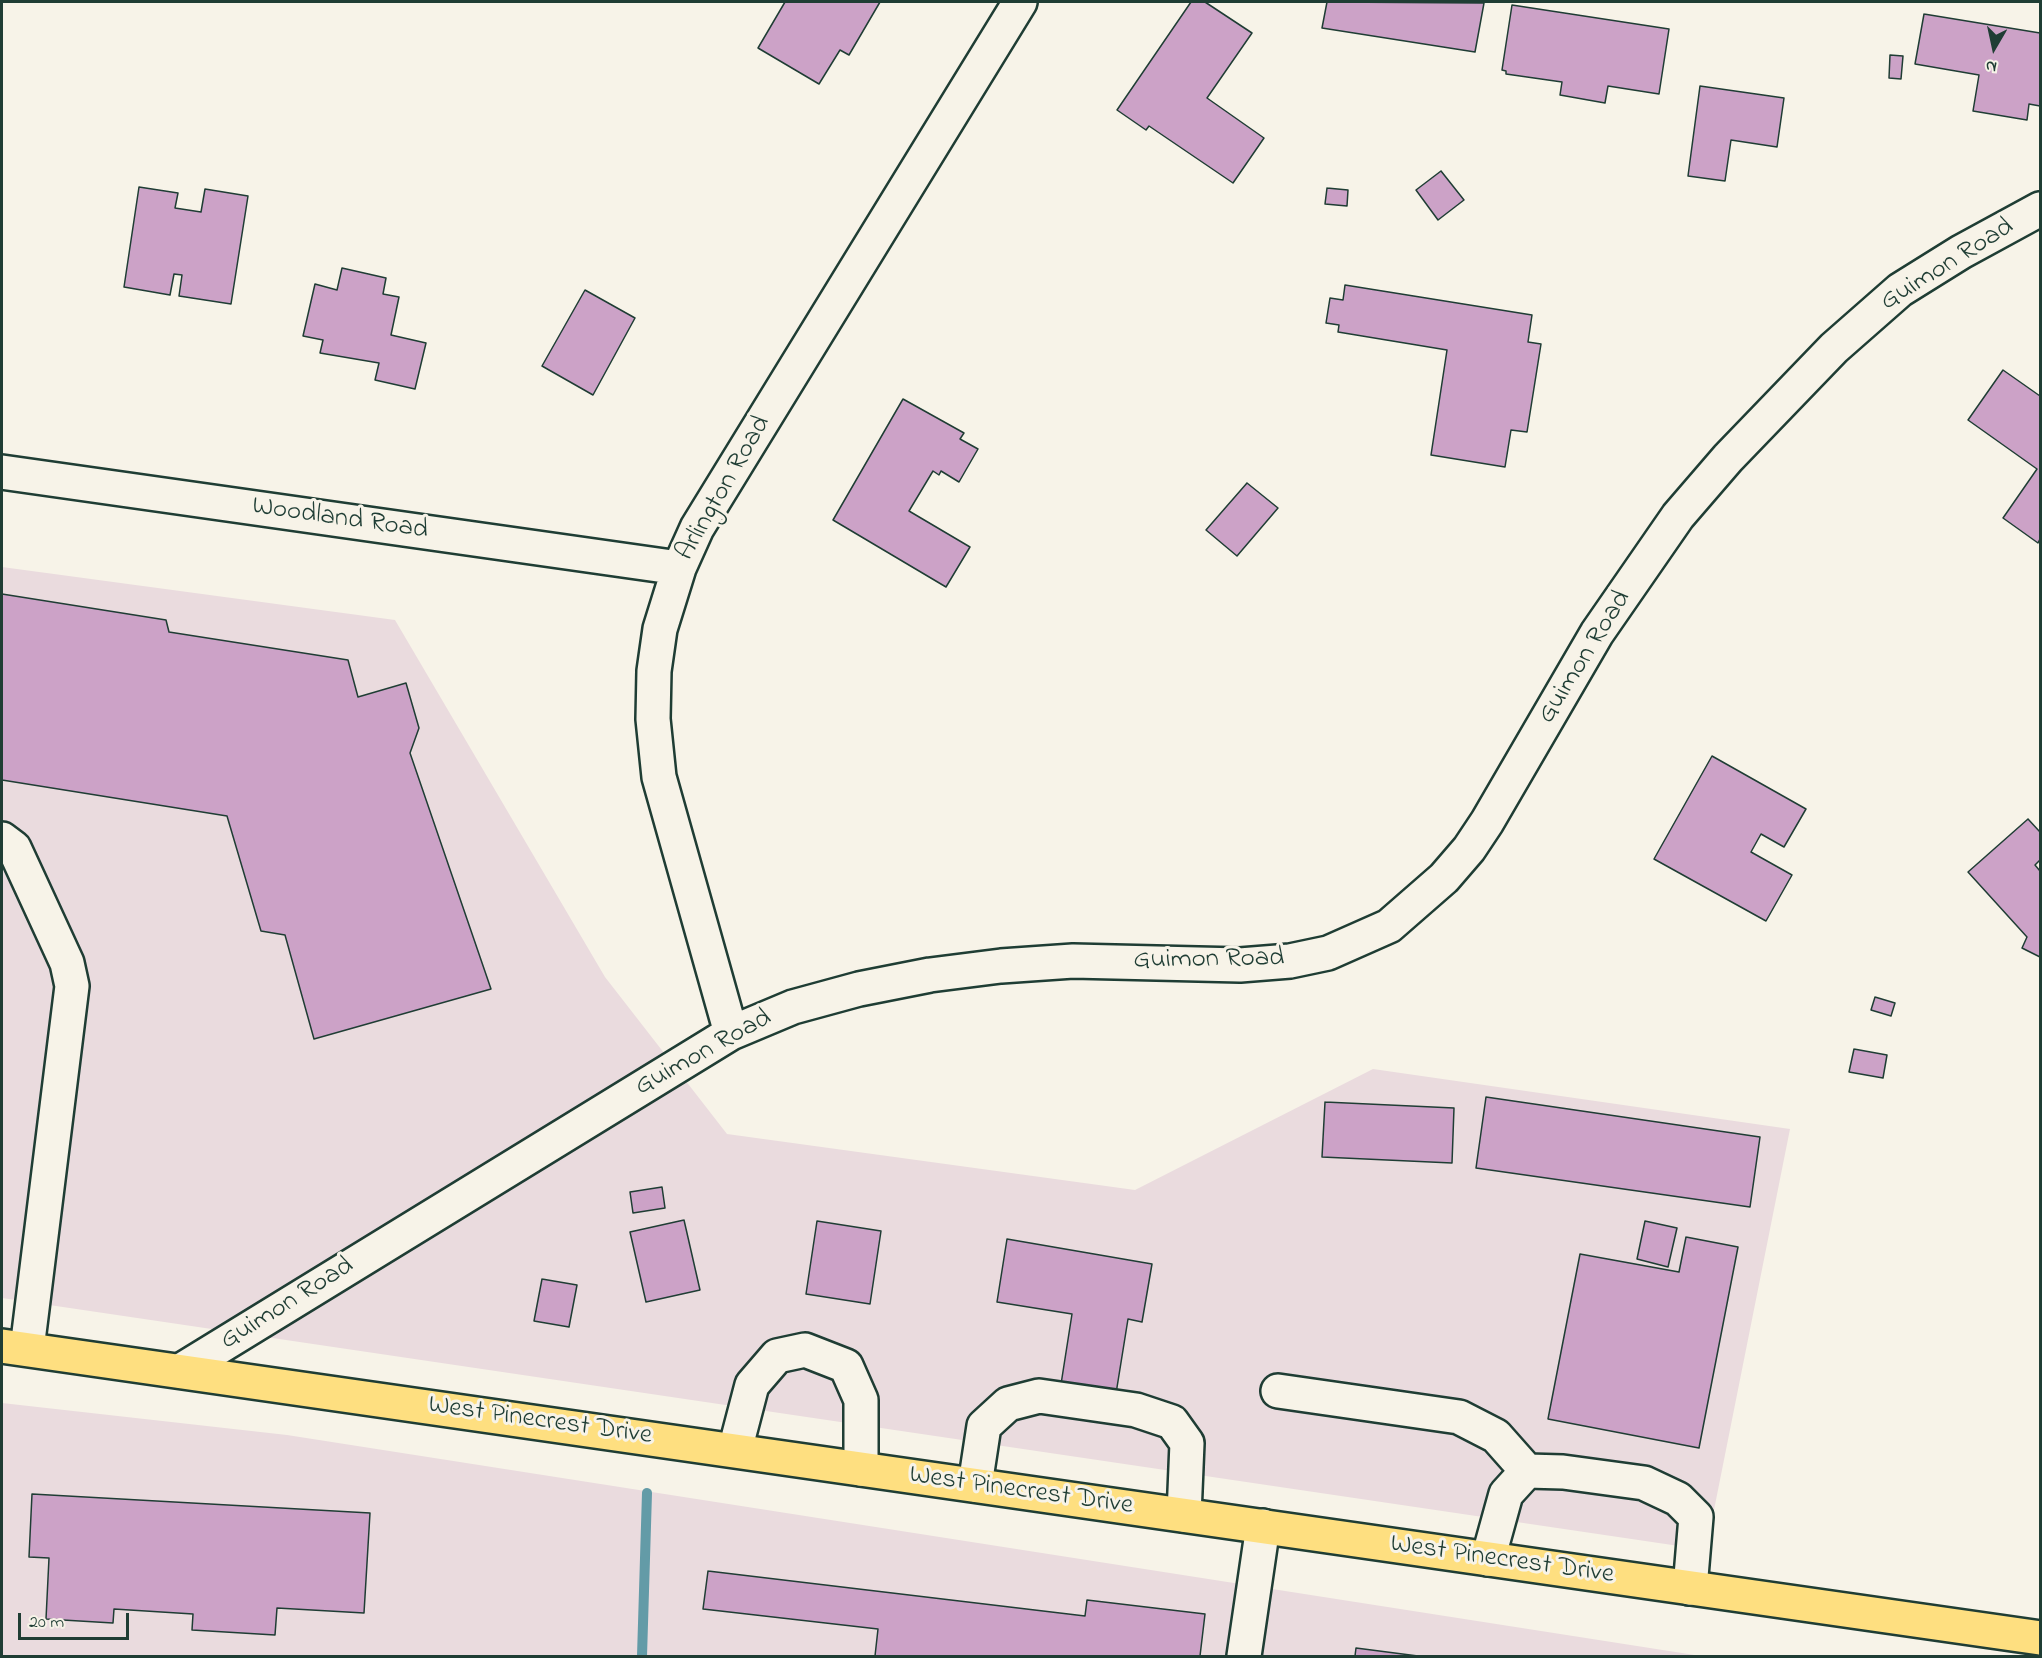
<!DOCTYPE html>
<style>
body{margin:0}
#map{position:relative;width:2042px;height:1658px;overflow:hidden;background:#f7f3e8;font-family:"Indie Flower",sans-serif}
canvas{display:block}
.frame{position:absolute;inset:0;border:3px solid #1f3d34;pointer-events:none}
.north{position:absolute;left:1964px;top:18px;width:60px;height:60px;-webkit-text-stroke:4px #f7f3e8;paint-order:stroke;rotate:189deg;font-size:16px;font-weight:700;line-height:24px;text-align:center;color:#1f3d34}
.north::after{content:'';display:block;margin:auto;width:21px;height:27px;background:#1f3d34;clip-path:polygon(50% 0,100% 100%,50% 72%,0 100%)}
.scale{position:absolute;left:18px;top:1613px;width:111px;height:27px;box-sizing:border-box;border:3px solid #1f3d34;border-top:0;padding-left:8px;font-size:18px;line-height:21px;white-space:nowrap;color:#1f3d34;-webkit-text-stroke:4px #f7f3e8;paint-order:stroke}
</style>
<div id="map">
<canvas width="2042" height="1658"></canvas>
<div class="frame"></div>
<div class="north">N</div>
<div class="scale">20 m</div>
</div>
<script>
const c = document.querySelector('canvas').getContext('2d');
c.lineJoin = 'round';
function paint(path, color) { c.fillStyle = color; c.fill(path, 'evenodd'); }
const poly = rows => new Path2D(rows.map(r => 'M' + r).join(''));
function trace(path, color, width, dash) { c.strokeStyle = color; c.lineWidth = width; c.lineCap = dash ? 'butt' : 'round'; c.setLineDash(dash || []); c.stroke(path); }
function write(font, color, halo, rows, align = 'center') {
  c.font = font + ' "Indie Flower",sans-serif'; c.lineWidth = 6; c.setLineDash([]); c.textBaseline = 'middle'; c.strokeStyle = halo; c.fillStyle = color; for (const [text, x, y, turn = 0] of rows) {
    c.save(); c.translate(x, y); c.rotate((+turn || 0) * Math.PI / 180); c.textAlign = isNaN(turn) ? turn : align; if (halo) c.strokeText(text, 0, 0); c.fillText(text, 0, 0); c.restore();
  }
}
const built = poly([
 [2,567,395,620,605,977,727,1134,1135,1190,1373,1069,1790,1129,1706,1550,2,1298],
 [2,1403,287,1435,1701,1656,2,1656]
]);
const stream = poly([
 [642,1656,647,1493]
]);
const building = poly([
 [785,2,880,2,849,55,840,50,819,84,758,48,785,2],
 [1191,2,1205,2,1252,33,1207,98,1264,138,1233,183,1149,126,1146,130,1117,110,1191,2],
 [1327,2,1484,3,1475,52,1322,28,1327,2],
 [1512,5,1669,29,1659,94,1608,86,1605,103,1560,95,1562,82,1506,74,1506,71,1502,70,1512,5],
 [1924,14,2040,33,2040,106,2029,104,2027,120,1973,111,1979,75,1915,64,1924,14],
 [1890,55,1903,56,1901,79,1889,78,1890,55],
 [1700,86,1784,98,1777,147,1731,140,1725,181,1688,176,1700,86],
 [1441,171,1464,200,1438,220,1416,190,1441,171],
 [139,187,178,193,175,208,201,212,205,189,248,196,231,304,179,296,182,275,174,274,170,295,124,287,139,187],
 [1327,188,1348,190,1347,206,1325,204,1327,188],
 [342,268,386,278,383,294,399,297,391,335,426,343,415,389,375,380,379,363,320,353,323,340,303,336,315,284,337,290,342,268],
 [1345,285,1532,315,1528,342,1541,344,1527,432,1511,430,1505,467,1431,455,1447,350,1338,332,1339,325,1326,323,1330,298,1343,300,1345,285],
 [585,290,635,318,593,395,542,366,585,290],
 [2003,370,2040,396,2040,539,2038,543,2003,518,2037,469,1968,420,2003,370],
 [903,399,964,433,960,439,978,449,959,482,941,471,939,475,933,471,909,511,970,547,946,587,833,520,903,399],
 [1247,483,1278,508,1237,556,1206,530,1247,483],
 [2,594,166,620,169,632,348,660,358,697,406,683,419,728,410,753,491,989,314,1039,285,935,261,931,227,816,2,780,2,594],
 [1712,756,1806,809,1784,847,1761,834,1751,852,1792,875,1766,921,1654,859,1712,756],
 [2028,819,2040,832,2040,860,2035,865,2040,871,2040,957,2022,948,2027,937,1968,872,2028,819],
 [1875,997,1895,1003,1891,1016,1871,1010,1875,997],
 [1854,1049,1887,1055,1883,1078,1849,1072,1854,1049],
 [1486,1097,1760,1137,1750,1207,1476,1168,1486,1097],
 [1325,1102,1454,1108,1452,1163,1322,1157,1325,1102],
 [662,1187,665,1208,633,1213,630,1192,662,1187],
 [684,1220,700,1290,646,1302,630,1232,684,1220],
 [817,1221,881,1231,870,1304,806,1294,817,1221],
 [1645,1221,1677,1228,1668,1267,1637,1259,1645,1221],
 [1686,1237,1738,1247,1699,1448,1548,1419,1580,1254,1679,1272,1686,1237],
 [1007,1239,1152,1264,1142,1322,1128,1319,1114,1406,1059,1397,1072,1314,997,1302,1007,1239],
 [542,1279,577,1285,569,1327,534,1321,542,1279],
 [32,1494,370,1513,364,1613,277,1608,275,1635,192,1630,193,1614,114,1609,113,1623,46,1619,49,1558,29,1557,32,1494],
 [708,1571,1085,1616,1087,1600,1205,1614,1200,1656,875,1656,878,1629,703,1609,708,1571],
 [1356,1648,1418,1656,1355,1656,1356,1648]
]);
const minor = poly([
 [2,472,679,568],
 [2,839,14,848,67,963,72,986,27,1349],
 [731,1033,659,777,653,719,654,671,660,629,679,568,697,528,1020,2],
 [180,1371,731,1033,793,1007,859,989,930,975,1001,966,1073,961,1240,965,1290,961,1328,953,1389,926,1444,878,1469,849,1487,822,1597,633,1678,516,1728,458,1834,348,1900,290,1961,252,2040,209],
 [1278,1391,1459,1417,1496,1436,1527,1471],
 [735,1450,752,1385,777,1356,805,1350,846,1366,861,1400,861,1469],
 [975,1485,984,1426,1008,1404,1039,1396,1136,1410,1172,1422,1187,1443,1184,1515],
 [1488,1559,1506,1494,1527,1471,1563,1472,1644,1483,1678,1499,1696,1517,1690,1588],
 [1244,1656,1263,1526]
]);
const major = poly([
 [2,1346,2040,1638]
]);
const streetNames = [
 ["Guimon Road",1948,266,-32],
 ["Arlington Road",725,489,-60],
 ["Woodland Road",340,520,8],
 ["Guimon Road",1586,658,-58],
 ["Guimon Road",1209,961,-1],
 ["Guimon Road",704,1054,-29],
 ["Guimon Road",288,1305,-32],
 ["West Pinecrest Drive",540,1422,8],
 ["West Pinecrest Drive",1021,1492,8],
 ["West Pinecrest Drive",1502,1561,8]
];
paint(built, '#eadbde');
trace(stream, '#639ba7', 10);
paint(building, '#cca2c7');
trace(building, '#1f3d34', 1.5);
trace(minor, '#1f3d34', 38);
trace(major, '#1f3d34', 38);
trace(minor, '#f7f3e8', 33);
trace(major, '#fedf80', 33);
write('27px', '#1f3d34', '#f7f3e8', streetNames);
</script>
